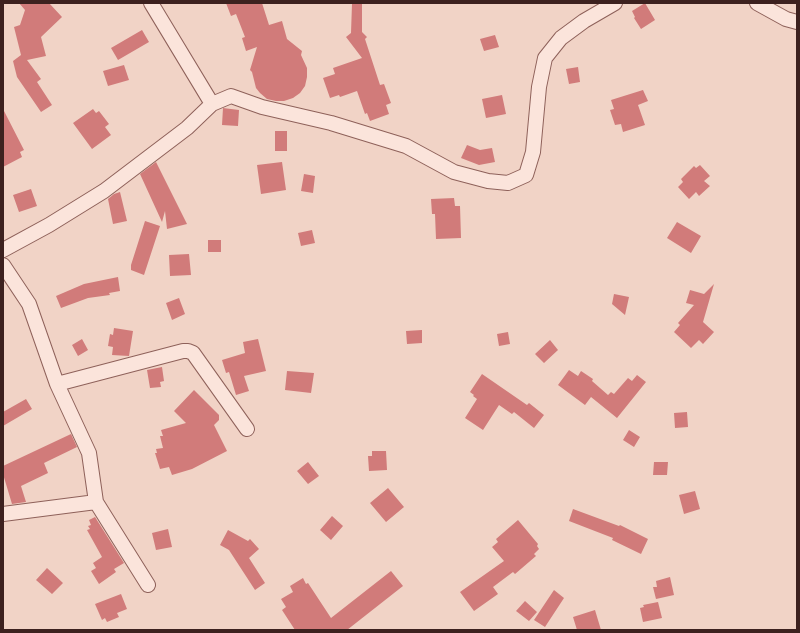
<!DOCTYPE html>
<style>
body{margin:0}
#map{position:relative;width:800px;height:633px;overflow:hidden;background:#f1d3c6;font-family:"IBM Plex Serif",serif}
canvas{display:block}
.frame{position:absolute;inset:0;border:4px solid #3d211f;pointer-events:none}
</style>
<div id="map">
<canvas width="800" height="633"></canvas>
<div class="frame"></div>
</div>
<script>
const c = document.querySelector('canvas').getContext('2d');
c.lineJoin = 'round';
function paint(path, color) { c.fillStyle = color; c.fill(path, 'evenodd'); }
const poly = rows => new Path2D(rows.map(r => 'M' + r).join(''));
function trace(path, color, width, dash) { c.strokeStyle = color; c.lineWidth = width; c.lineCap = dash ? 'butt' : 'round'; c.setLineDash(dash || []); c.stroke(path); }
const building = poly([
 [19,3,49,3,62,17,41,37,46,56,27,60,41,79,37,82,52,105,41,112,17,77,13,61,21,55,14,27,20,25,25,10],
 [226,3,262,3,269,25,282,21,287,39,302,51,301,55,307,68,307,77,305,86,300,93,293,98,284,101,276,101,267,99,260,93,256,88,252,72,250,70,257,47,246,51,242,38,245,37,236,14,231,16],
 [645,3,655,20,641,29,634,18,635,17,632,11],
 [352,4,362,4,362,32,367,37,365,39,380,85,384,84,391,103,386,105,389,114,370,121,367,113,365,114,357,91,340,97,339,95,330,98,323,78,335,74,333,68,362,58,346,37,351,33],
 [142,30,149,42,118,60,111,48],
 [495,35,499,47,484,51,480,39],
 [124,65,129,80,108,86,103,71],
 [578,67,580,82,569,84,566,69],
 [643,90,648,101,638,105,645,125,623,132,621,124,615,125,610,110,614,109,611,100],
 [502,95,506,114,486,118,482,99],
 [223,108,239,110,238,126,222,125],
 [3,109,24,150,20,152,22,157,3,167],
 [93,109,96,113,99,111,109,124,105,127,111,135,92,149,73,123],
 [275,131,287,131,287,151,275,151],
 [467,145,480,150,492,148,495,162,479,165,461,158],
 [156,162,187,224,167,229,165,211,162,222,140,174],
 [282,162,286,190,261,194,257,165],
 [700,165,710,176,704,181,710,186,699,196,696,192,689,199,678,187,683,182,681,179,694,166,696,168],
 [304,174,315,176,313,193,301,191],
 [31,189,37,206,19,212,13,195],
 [120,192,127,221,113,224,108,199,114,194],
 [454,198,455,206,460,206,461,238,436,239,435,214,432,214,431,199],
 [145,221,160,226,144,275,131,270,131,265],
 [677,222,701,236,691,253,667,238],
 [312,230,315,243,301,246,298,233],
 [208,240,221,240,221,252,208,252],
 [189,254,191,275,170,276,169,255],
 [118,277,120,291,109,293,110,295,88,298,61,308,56,296,84,284],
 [714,284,703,322,714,332,703,344,699,340,691,348,674,332,680,325,678,323,694,305,686,303,690,290,704,294],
 [614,294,629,297,625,315,612,304],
 [179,298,185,314,172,320,166,303],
 [114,328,133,331,129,356,112,355,113,347,108,346,110,334,113,335],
 [422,330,422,343,407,344,406,331],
 [508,332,510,344,499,346,497,334],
 [82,339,88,350,78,356,72,345],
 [258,339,266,371,244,376,249,391,236,395,229,372,226,373,222,360,245,353,243,342],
 [550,340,558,350,544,363,535,354],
 [162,367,164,381,160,382,161,387,150,388,147,370],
 [569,370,578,376,581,371,593,379,592,381,608,395,611,392,614,394,628,378,632,381,637,375,646,382,617,418,591,397,585,405,558,385],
 [287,371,314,373,311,393,285,390],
 [482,374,527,405,529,403,544,415,534,428,514,412,512,414,499,405,483,430,465,418,477,399,473,396,474,395,470,392],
 [194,390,219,415,219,420,214,425,227,451,192,469,172,475,169,467,160,469,155,453,157,453,156,449,163,448,160,436,163,436,161,430,186,423,174,411],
 [26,399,32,409,3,426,3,412],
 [687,412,688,427,675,428,674,413],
 [629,430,640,437,634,447,623,440],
 [71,434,77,447,44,463,48,473,21,486,26,502,12,504,3,474,3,466],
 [372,451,386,451,387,470,369,471,368,456,372,456],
 [308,462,319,476,308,484,297,471],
 [654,462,668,462,667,475,653,475],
 [388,488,404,507,386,522,370,503],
 [695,491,700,509,684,514,679,495],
 [573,509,619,526,620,525,648,539,641,554,612,540,613,538,569,521],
 [332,516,343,526,331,540,320,530],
 [95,517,124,563,114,569,116,572,99,584,91,571,96,568,93,563,102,557,87,530,90,529,88,526,91,525,89,520],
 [518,520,538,544,537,546,539,549,534,554,536,556,515,574,513,572,493,587,498,594,474,611,460,592,504,561,492,547,498,542,496,539],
 [168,529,172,547,156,550,152,533],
 [228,530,248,541,250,539,259,549,249,558,265,583,255,590,229,550,220,545],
 [47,568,63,583,52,594,36,580],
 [391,571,403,586,347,630,295,630,282,610,286,607,281,599,293,592,290,586,303,578,306,584,308,583,331,618],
 [670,577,674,595,656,599,653,587,657,587,656,581],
 [554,590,564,598,545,627,534,620],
 [121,594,127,609,117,613,119,617,107,622,105,618,102,620,95,604],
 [525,601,537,612,529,621,516,611],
 [658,602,662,618,643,622,640,608,644,607,643,605],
 [595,610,601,630,577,630,573,617]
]);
const street = poly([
 [151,3,212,104],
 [757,3,786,19,797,22],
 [3,250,49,225,104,191,187,128,212,104,231,96,262,107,331,123,406,146,454,172,488,181,508,183,526,175,533,152,539,87,545,58,561,38,584,21,615,3],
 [3,265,29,304,57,384,89,453,96,502,148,585],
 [57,384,183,351,188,351,193,353,247,429],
 [3,514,96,502]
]);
paint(building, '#d17b7a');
trace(street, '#8e615a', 16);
trace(street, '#fbe4db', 14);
</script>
